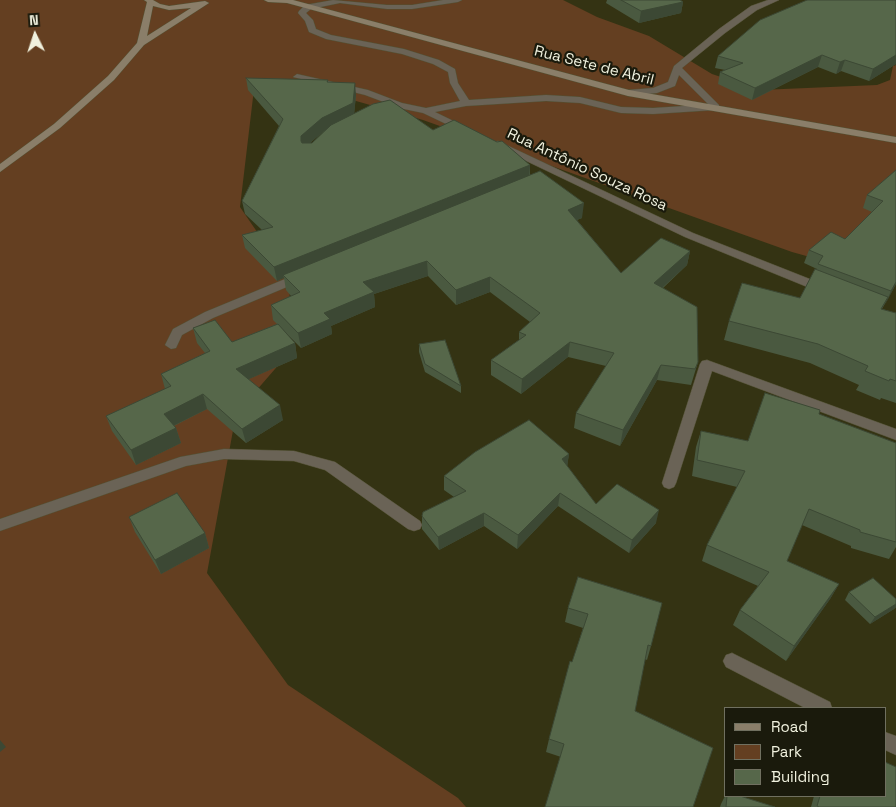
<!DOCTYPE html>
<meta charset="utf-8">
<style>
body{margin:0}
#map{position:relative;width:896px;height:807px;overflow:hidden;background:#343313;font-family:"Space Grotesk",sans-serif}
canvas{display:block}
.legend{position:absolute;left:724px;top:707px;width:162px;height:90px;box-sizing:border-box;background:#1a1a0c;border:1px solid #707060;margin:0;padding:6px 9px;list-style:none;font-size:15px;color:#f0f1de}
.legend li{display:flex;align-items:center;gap:10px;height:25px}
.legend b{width:25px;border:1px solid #707060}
.north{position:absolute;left:10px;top:10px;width:50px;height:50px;-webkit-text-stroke:4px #1a1a0c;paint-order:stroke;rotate:356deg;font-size:14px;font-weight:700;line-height:20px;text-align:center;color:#f0f1de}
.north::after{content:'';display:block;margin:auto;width:18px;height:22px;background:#f0f1de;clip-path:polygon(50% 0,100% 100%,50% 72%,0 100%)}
</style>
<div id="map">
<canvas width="896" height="807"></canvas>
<ul class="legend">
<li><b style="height:6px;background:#8a7e69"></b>Road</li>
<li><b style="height:14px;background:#643f21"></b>Park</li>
<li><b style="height:14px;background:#56674a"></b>Building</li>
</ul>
<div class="north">N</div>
</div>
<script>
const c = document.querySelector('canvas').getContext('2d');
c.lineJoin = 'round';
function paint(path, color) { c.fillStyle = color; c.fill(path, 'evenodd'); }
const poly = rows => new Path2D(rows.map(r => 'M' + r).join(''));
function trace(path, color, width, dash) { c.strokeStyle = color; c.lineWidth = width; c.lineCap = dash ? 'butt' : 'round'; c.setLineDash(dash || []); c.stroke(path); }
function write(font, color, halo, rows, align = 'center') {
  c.font = font + ' "Space Grotesk",sans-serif'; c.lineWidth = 4.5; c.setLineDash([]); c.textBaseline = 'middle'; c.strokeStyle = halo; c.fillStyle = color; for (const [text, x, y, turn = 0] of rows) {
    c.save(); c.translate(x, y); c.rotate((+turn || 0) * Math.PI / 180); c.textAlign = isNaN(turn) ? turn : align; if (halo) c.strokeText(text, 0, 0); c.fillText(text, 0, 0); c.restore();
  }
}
const green = poly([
 [0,0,563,0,597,17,649,36,712,74,760,90,877,85,890,80,893,66,896,65,896,281,792,252,423,120,282,80,254,89,240,207,290,280,288,354,236,414,207,573,288,685,458,798,466,807,0,807]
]);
const minor = poly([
 [333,0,387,5,412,5,443,0,462,0,458,2,412,9,387,9,340,3,311,9,306,13,313,20,316,29,331,35,404,49,439,60,455,69,458,83,469,100,546,95,580,97,621,107,653,108,715,104,720,107,715,110,653,114,621,113,580,103,546,101,466,106,435,112,468,128,468,132,465,133,423,113,399,108,378,111,378,107,389,104,365,95,293,77,297,74,368,90,402,103,426,108,460,101,450,83,448,72,433,64,402,54,326,39,309,32,305,21,298,13,299,11,305,5,333,0],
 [498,141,693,233,830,287,832,290,826,294,822,293,685,237,495,146,495,142,498,141],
 [302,272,306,273,308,276,306,279,213,318,182,335,176,348,171,349,165,345,173,329,205,312,302,272],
 [707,360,896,429,896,440,712,371,676,483,674,487,669,489,664,487,662,483,700,364,702,361,707,360],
 [224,449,294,451,335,462,420,521,422,525,420,529,414,531,408,529,325,470,294,461,224,459,186,466,0,531,0,519,180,457,224,449],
 [732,653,830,702,832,708,805,708,726,667,723,661,726,655,732,653],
 [885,732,896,736,896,755,885,750,885,732]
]);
const tertiary = poly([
 [768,0,779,0,757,10,725,33,682,68,719,105,719,109,713,109,679,75,675,86,657,93,628,96,623,93,628,90,653,88,668,82,674,66,719,29,751,6,768,0]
]);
const secondary = poly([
 [144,0,153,0,160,4,169,6,205,1,209,3,144,45,114,80,60,128,0,172,0,164,54,124,108,76,137,43,147,2,144,0],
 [153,6,169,10,191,8,147,36,153,6],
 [264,0,293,0,629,90,896,137,896,143,628,96,287,3,268,2,264,0]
]);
const wall = poly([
 [607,0,680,0,683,2,681,13,639,23,606,3],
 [896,0,896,64,869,81,841,71,836,74,818,67,752,100,718,84,720,72,725,70,715,68,718,56],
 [246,78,328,80,328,82,356,95,354,114,433,130,530,165,530,175,582,218,577,220,621,273,690,251,687,265,663,288,698,362,691,385,657,380,620,446,574,428,576,413,606,366,568,357,521,394,491,375,491,360,519,340,519,332,530,322,490,292,456,305,428,276,374,294,375,307,331,326,332,334,301,348,284,331,295,343,297,358,249,379,283,420,246,443,207,409,174,426,176,428,181,443,136,465,112,431,106,416,165,389,161,374,205,353,197,343,193,328,232,342,277,324,273,320,271,305,291,296,286,290,284,278,277,281,245,248,242,235,262,230,245,214,242,201,279,126,248,90],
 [326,129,312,143,310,143,324,131],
 [896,170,896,284,882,309,896,313,896,403,881,398,880,400,856,390,859,385,810,363,724,340,729,321,800,298,817,269,804,263,809,250,845,239,872,212,863,208,867,195],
 [419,344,461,386,461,393,425,372,419,352],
 [819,414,896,443,896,547,889,559,851,548,851,546,802,525,787,561,839,584,830,599,786,661,733,625,740,610,758,586,702,561,707,545,737,487,692,476,696,447,701,431,748,441],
 [569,454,567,466,596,504,656,523,629,553,558,506,517,549,484,526,439,550,422,529,422,516,454,497,444,490,444,476],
 [129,517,205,533,209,548,161,574,135,532],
 [578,577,651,646,647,660,645,659,635,711,561,757,546,752,549,739,583,628,565,622,568,608],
 [849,592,896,599,896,607,894,609,870,624,845,600],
 [725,796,740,796,775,807,720,807,721,804],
 [814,796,885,796,896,807,811,807]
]);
const shadedWall = poly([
 [683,2,681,13,639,23,641,11],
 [822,55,818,67,752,100,755,88],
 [896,55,896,64,869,81,873,69],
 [845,60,841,71,836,74,840,62],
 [355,83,356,95,354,116,324,131,303,149,301,141,301,136],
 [530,165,529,178,283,275,284,278,277,281,274,267],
 [584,203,582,218,566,224,568,210],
 [690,251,687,265,651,298,654,283],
 [427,261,428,276,374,294,375,307,331,326,332,334,301,348,298,333,363,282],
 [490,277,490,292,456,305,456,290],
 [896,282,896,284,885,305,891,291],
 [570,342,568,357,521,394,522,379],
 [295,343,297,358,240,383,236,369],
 [661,365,657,380,620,446,623,430],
 [203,394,207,409,169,428,164,414],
 [280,405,283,420,246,443,242,429],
 [176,428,181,443,136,465,131,450],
 [569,454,567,468,562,459],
 [560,493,558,506,517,549,518,535],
 [659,510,656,523,629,553,632,540],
 [484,513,484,526,439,550,438,537],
 [205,533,209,548,161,574,155,560],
 [839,584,830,599,786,661,794,646],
 [896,604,896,607,894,609,870,624,875,617],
 [0,740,6,747,0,752]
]);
const building = poly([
 [621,0,680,0,683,2,641,11,621,0],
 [807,0,896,0,896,55,873,69,845,60,840,62,822,55,755,88,720,72,743,63,718,56,760,20,807,0],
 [246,78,328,80,327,82,355,83,353,103,322,118,301,136,301,141,302,143,312,143,331,125,373,104,390,100,433,130,454,120,497,142,502,141,530,165,274,267,242,235,273,227,242,201,283,119,246,78],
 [896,170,896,282,891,291,818,264,823,256,809,250,831,232,845,239,883,201,867,195,896,170],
 [540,171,584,203,568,210,621,273,661,238,690,251,654,283,697,307,698,362,695,369,661,365,623,430,576,413,614,353,570,342,522,379,491,360,526,335,519,332,540,313,490,277,456,290,427,261,363,282,374,292,324,313,330,319,298,333,271,305,300,292,283,275,540,171],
 [815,269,888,297,881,309,896,313,896,381,890,379,889,381,865,371,868,366,818,344,729,321,742,283,800,298,815,269],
 [215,320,232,342,278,324,295,343,236,369,280,405,242,429,203,394,164,414,176,428,131,450,106,416,171,386,161,374,210,351,193,328,215,320],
 [445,340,461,386,425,364,419,344,445,340],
 [765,393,820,410,819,414,896,443,896,542,860,532,860,530,809,509,787,561,839,584,794,646,740,610,769,572,707,545,745,471,697,460,701,431,748,441,765,393],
 [529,420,569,454,562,459,596,504,617,484,659,510,632,540,560,493,518,535,484,513,438,537,422,516,423,512,466,491,444,476,475,452,529,420],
 [177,493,205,533,155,560,129,517,177,493],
 [578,577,662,603,651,646,648,645,635,711,713,748,693,807,545,807,564,744,549,739,570,661,572,662,588,614,568,608,578,577],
 [873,578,896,599,896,604,875,617,849,592,873,578],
 [885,762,896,767,896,807,819,807,817,806,820,796,885,796,885,762],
 [727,796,740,796,775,807,726,807,727,796]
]);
const farStreetnames = [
 ["Rua Sete de Abril",594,66,14],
 ["Rua Antônio Souza Rosa",587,170,25]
];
paint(green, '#643f21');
trace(minor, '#525133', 1);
trace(tertiary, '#525133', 1);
trace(secondary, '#525133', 1);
paint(minor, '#6a6356');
paint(tertiary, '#6a6356');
paint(secondary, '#8a7e69');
paint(wall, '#4a5940');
paint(shadedWall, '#3c4834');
paint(building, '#56674a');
trace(building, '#3c4834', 1);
write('15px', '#f0f1de', '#1a1a0c', farStreetnames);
</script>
